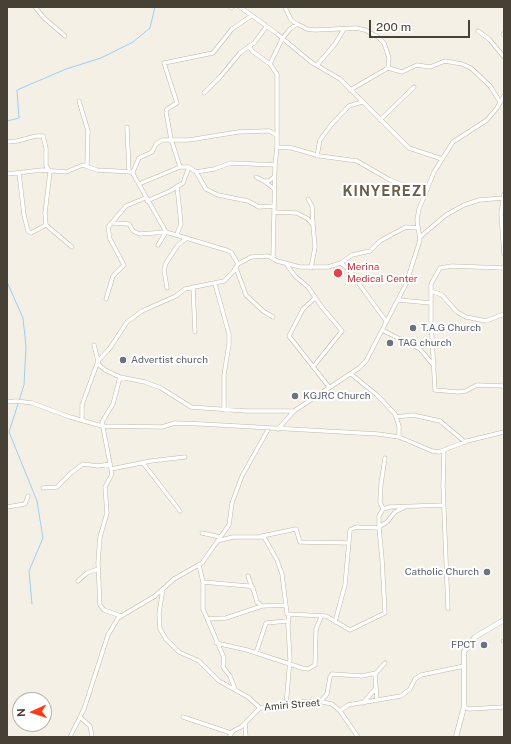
<!DOCTYPE html>
<style>
body{margin:0}
#map{position:relative;width:511px;height:744px;overflow:hidden;background:#f4f0e5;font-family:"Public Sans",sans-serif}
canvas{display:block}
.frame{position:absolute;inset:0;border:8px solid #474034;pointer-events:none}
.north{position:absolute;left:12px;top:692px;width:40px;height:40px;box-sizing:border-box;background:#fff;border:1px solid #b5b3ae;border-radius:50%;rotate:267deg;font-size:11px;font-weight:700;line-height:16px;text-align:center;color:#474034}
.north::after{content:'';display:block;margin:auto;width:14px;height:18px;background:#ff3b11;clip-path:polygon(50% 0,100% 100%,50% 72%,0 100%)}
.scale{position:absolute;left:369px;top:20px;width:101px;height:18px;box-sizing:border-box;border:2px solid #474034;border-top:0;padding-left:5px;font-size:12px;line-height:14px;white-space:nowrap;color:#474034;-webkit-text-stroke:3px #fff;paint-order:stroke}
</style>
<div id="map">
<canvas width="511" height="744"></canvas>
<div class="frame"></div>
<div class="north">N</div>
<div class="scale">200 m</div>
</div>
<script>
const c = document.querySelector('canvas').getContext('2d');
c.lineJoin = 'round';
const poly = rows => new Path2D(rows.map(r => 'M' + r).join(''));
function trace(path, color, width, dash) { c.strokeStyle = color; c.lineWidth = width; c.lineCap = dash ? 'butt' : 'round'; c.setLineDash(dash || []); c.stroke(path); }
function write(font, color, halo, rows, align = 'center') {
  c.font = font + ' "Public Sans",sans-serif'; c.lineWidth = 4; c.setLineDash([]); c.textBaseline = 'middle'; c.strokeStyle = halo; c.fillStyle = color; for (const [text, x, y, turn = 0] of rows) {
    c.save(); c.translate(x, y); c.rotate((+turn || 0) * Math.PI / 180); c.textAlign = isNaN(turn) ? turn : align; if (halo) c.strokeText(text, 0, 0); c.fillText(text, 0, 0); c.restore();
  }
}
const stream = poly([
 [7,121,19,118,17,90,66,69,101,58,133,42,150,28,155,7],
 [7,282,23,318,26,347,24,385,9,432,37,501,43,538,29,571,32,604]
]);
const minor = poly([
 [35,7,44,18,65,36],
 [240,7,276,33,311,62,340,79,409,148,442,159],
 [285,7,291,20,297,24],
 [231,8,232,7],
 [478,31,489,39,504,57],
 [503,34,504,35],
 [249,46,252,51,270,64,277,74,277,147,275,165,273,258],
 [270,64,282,39,290,29,297,24,307,29,315,30,356,28,365,30,378,37,384,43,389,58,388,68],
 [317,65,335,44,344,29],
 [350,90,388,68,402,72,417,65,430,67,445,61,462,64,471,68,490,86,500,102],
 [204,93,221,76,240,53,254,43,266,27],
 [79,101,88,131,87,165],
 [380,120,414,87],
 [127,127,129,171],
 [7,142,17,141,36,136,43,136,46,148,46,166,50,172,45,213,46,225,72,247],
 [277,147,292,148,320,156,357,161,390,180,426,194],
 [317,156,320,140,331,125,349,106,362,102],
 [180,167,171,139,166,112,167,109,177,103,164,63,213,53,232,29,251,16],
 [133,172,139,158,152,152,156,144,162,140,189,140,238,132,265,131,270,131,276,135],
 [196,172,214,169,231,163,275,165],
 [19,173,24,215,28,231,31,233,46,225],
 [7,174,42,170,66,172,83,165,97,170,132,172,166,232,226,250,231,252,238,264],
 [256,177,264,181,274,189],
 [264,181,269,181,274,177],
 [139,184,180,167,189,167,196,172,206,189,218,195,248,201,259,207,274,206],
 [504,194,501,214,504,254],
 [308,199,312,206,313,224],
 [147,201,170,191,183,183,189,167],
 [274,212,297,213,308,219,313,225,315,247,311,268],
 [113,223,129,224,133,231,140,234,166,232],
 [177,234,181,224,177,186],
 [420,237,446,215,464,205,479,200,503,198],
 [158,245,166,232],
 [341,263,349,270,386,321],
 [287,265,295,276,308,287,321,306,342,331,313,367],
 [236,268,246,295,263,311,273,317],
 [504,268,452,266,440,268,431,284,431,321,435,390,458,392,466,391,477,385,504,386],
 [215,284,229,334,229,344,224,375,224,410],
 [193,287,195,332],
 [167,288,164,270,166,263,178,245,187,238],
 [431,291,442,295,457,312,466,317,486,321,504,314],
 [315,298,303,309,289,336,329,387],
 [106,299,113,276,124,265,110,239,108,227,126,206,145,198],
 [398,300,431,303],
 [382,330,420,349,434,366],
 [94,345,99,365,105,370,120,377,145,382,161,388,191,407,246,411,294,411],
 [351,374,377,395,395,414,399,426,399,437],
 [120,377,113,404,102,422,112,474,105,487,107,513,100,537,98,563,100,605,104,610,121,616],
 [7,402,16,401,32,403,70,417,102,426,162,427,175,423,202,424,378,434,399,437,432,451,439,452,467,441,504,432],
 [396,417,413,415,440,421,465,442],
 [82,420,82,405,98,361,110,348,127,322,142,311,176,296,185,289,224,281,233,272,238,264,251,257,268,256,277,261,300,267,328,267,341,263,352,255,370,251,380,241,406,227,418,228],
 [278,429,294,411,359,368,366,361,406,284,420,240,417,220,419,209,434,172,453,142,487,120,497,108,504,96],
 [444,451,443,486,448,609],
 [143,463,180,511],
 [111,469,151,461,185,457],
 [43,488,57,487,71,473,83,464,98,466,110,464],
 [7,507,25,504,28,496],
 [383,509,380,502,381,484,385,458],
 [379,527,387,522,395,512,405,507],
 [202,533,220,537],
 [262,536,296,529,300,542,349,543],
 [217,541,233,537,264,537,277,560,282,574,287,614,326,616,350,630,385,613,382,559,379,528,379,516,383,509,390,507,444,505],
 [199,565,203,582,203,609,224,658,223,667,230,676,235,689],
 [248,576,252,588],
 [78,581,87,573,98,569],
 [203,582,248,586,253,588,257,602,262,606,286,605],
 [163,589,159,613,160,629,166,639,179,652,199,661,219,681,248,697,260,708,292,706,302,702,318,701,332,704,340,711,358,737],
 [208,619,226,618,262,606],
 [335,622,345,585,350,530,356,527,379,528],
 [503,641,504,641],
 [216,643,247,650,302,668,308,669,315,665,316,629,322,615],
 [256,653,266,623,287,621],
 [321,701,327,694,330,677,332,674,362,676,376,673],
 [377,701,375,674,385,663],
 [363,703,376,688],
 [286,706,290,659,288,626,289,615],
 [464,707,469,709,504,707],
 [340,711,348,705,401,696,410,689,415,679,421,675,464,666],
 [183,717,231,733],
 [81,718,90,726,92,737],
 [245,723,246,737],
 [70,737,84,709,108,635,114,625,118,618,155,596,174,579,202,563,229,525,232,503,242,476,269,428],
 [229,737,233,731,241,727,260,708]
]);
const tertiary = poly([
 [456,737,464,707,464,652,475,637,504,620]
]);
const markers = [
 [338,273,5,"#e0444e"],
 [413,328,4,"#6b7280"],
 [390,343,4,"#6b7280"],
 [123,360,4,"#6b7280"],
 [295,396,4,"#6b7280"],
 [487,572,4,"#6b7280"],
 [484,645,4,"#6b7280"]
];
const healthNames = [
 ["Merina",347,267],
 ["Medical Center",347,279]
];
const worshipNames = [
 ["T.A.G Church",421,328],
 ["TAG church",398,343],
 ["Advertist church",131,360],
 ["KGJRC Church",303,396],
 ["Catholic Church",479,572,"right"],
 ["FPCT",476,645,"right"]
];
const streetNames = [
 ["Amiri Street",292,705,-5]
];
const districtNames = [
 ["KINYEREZI",385,192]
];
trace(stream, '#9bcff7', 1);
trace(minor, '#c0b8a7', 4.5);
trace(tertiary, '#c0b8a7', 5.5);
trace(minor, '#fff', 3.5);
trace(tertiary, '#fff', 4.5);
for (const [x, y, r, color] of markers) { const dot = new Path2D(); dot.arc(x, y, r, 0, 2 * Math.PI); c.fillStyle = color; c.fill(dot); trace(dot, '#fff', 1.5); }
write('10px', '#be3a42', '#fff', healthNames, 'left');
write('10px', '#5b616d', '#fff', worshipNames, 'left');
write('10px', '#474034', '#fff', streetNames);
c.letterSpacing = '1px';
write('bold 14px', '#6b5f4a', '#fff', districtNames);
c.letterSpacing = '0px';
</script>
